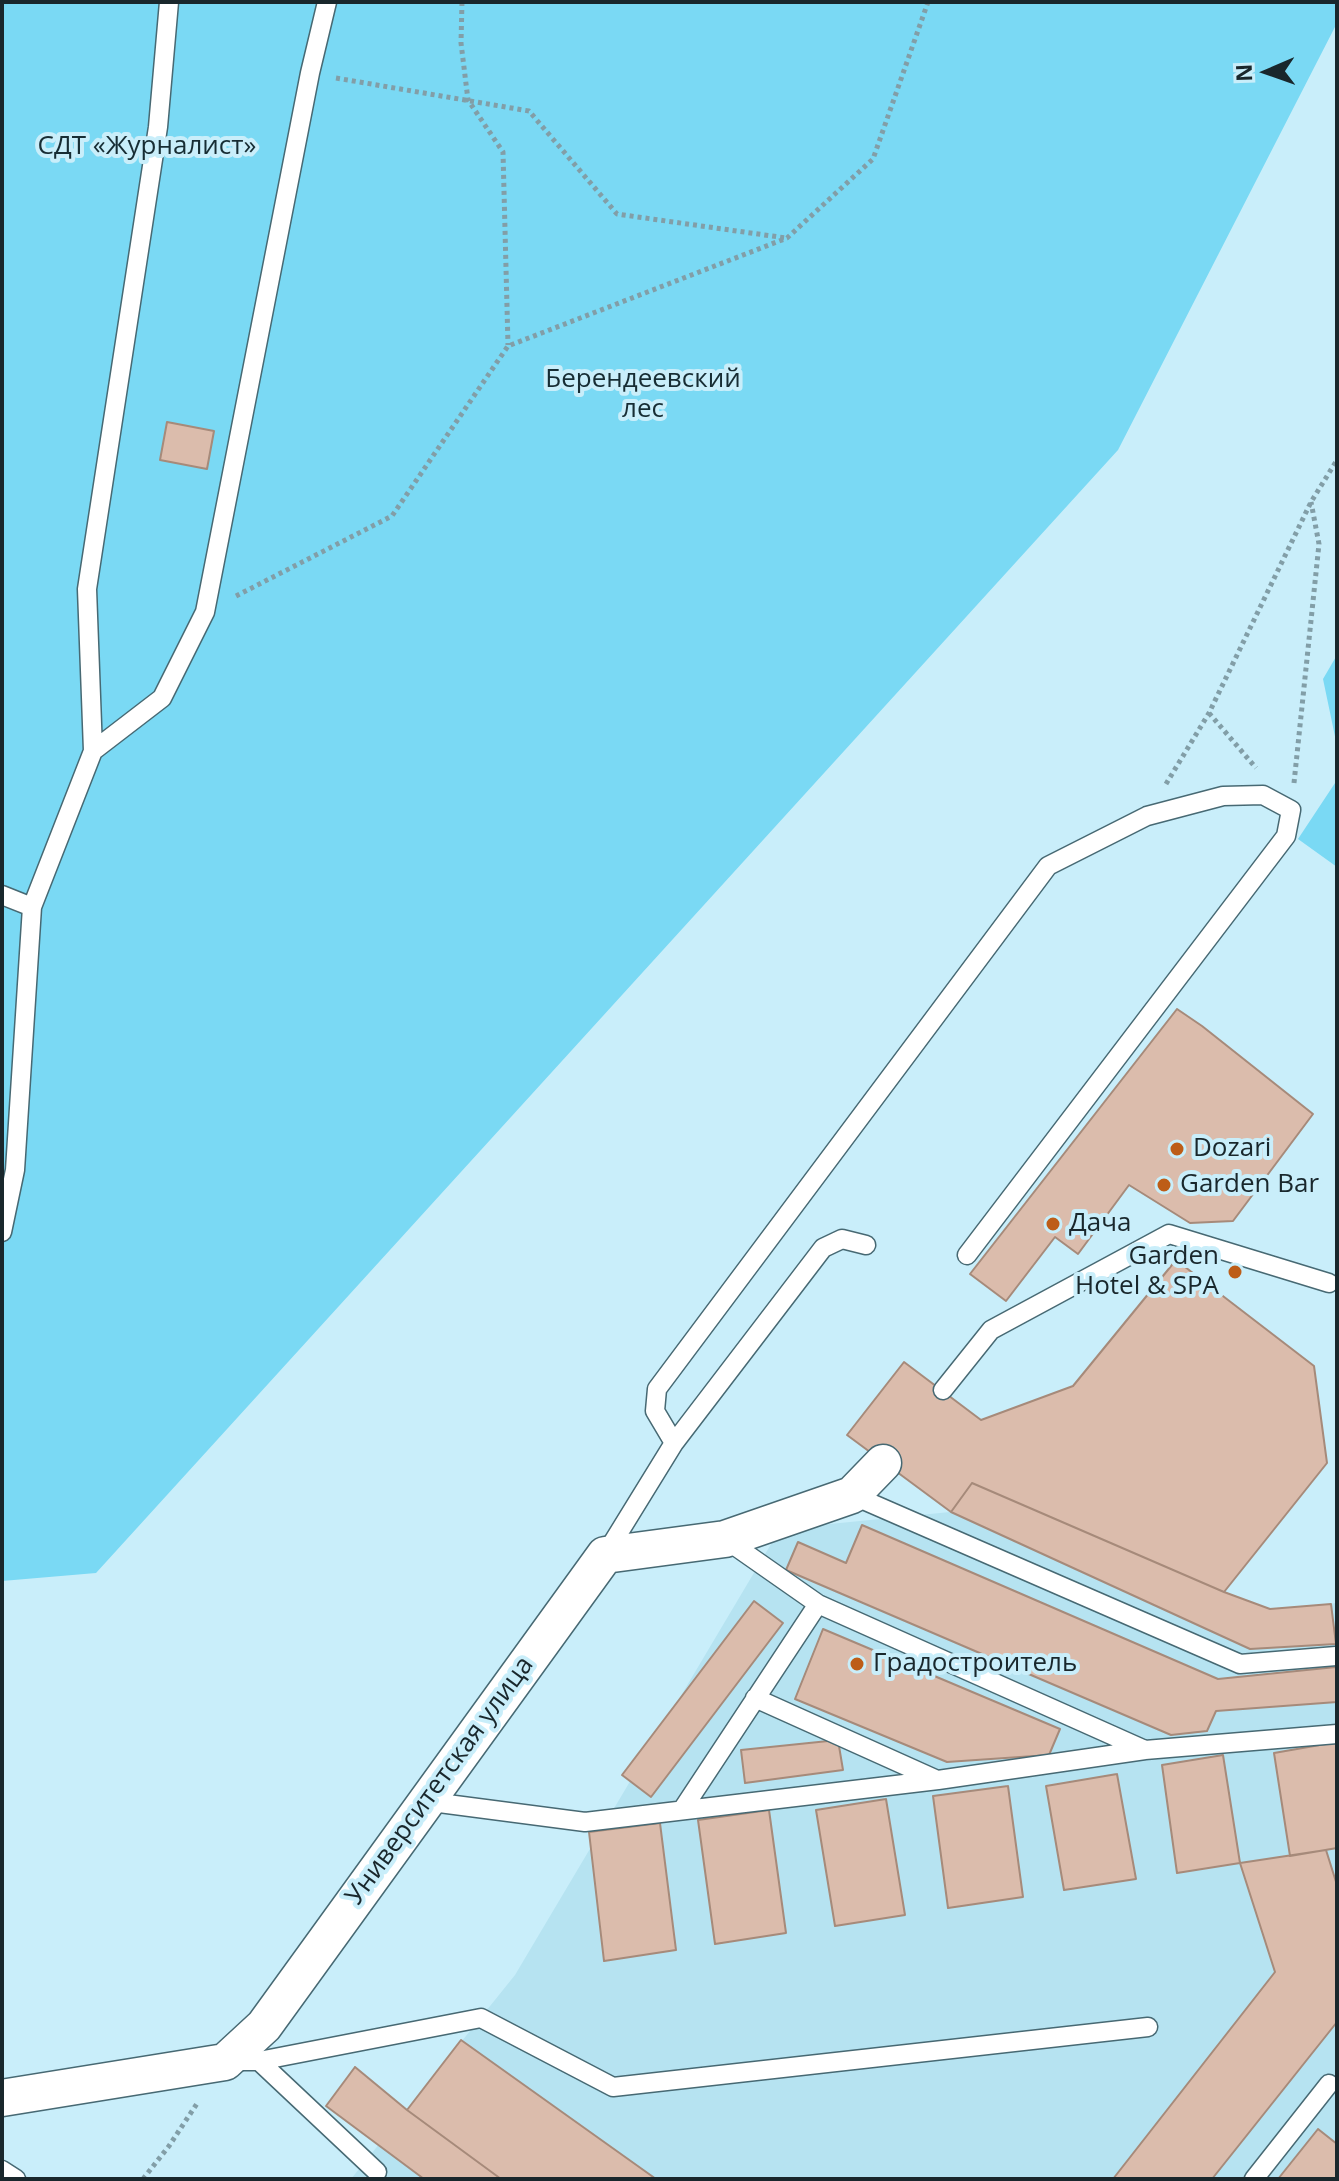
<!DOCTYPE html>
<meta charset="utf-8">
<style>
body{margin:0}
#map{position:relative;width:1339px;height:2181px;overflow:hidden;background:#c9eefa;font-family:"Open Sans",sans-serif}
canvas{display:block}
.frame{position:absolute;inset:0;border:4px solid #19272c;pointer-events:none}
.north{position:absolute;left:1227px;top:32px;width:80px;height:80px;-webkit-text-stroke:6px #c9eefa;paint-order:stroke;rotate:268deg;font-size:22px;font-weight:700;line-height:32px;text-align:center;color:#19272c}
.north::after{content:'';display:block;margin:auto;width:28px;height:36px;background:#19272c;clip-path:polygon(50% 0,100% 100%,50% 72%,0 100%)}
</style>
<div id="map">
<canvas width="1339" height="2181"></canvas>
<div class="frame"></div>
<div class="north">N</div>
</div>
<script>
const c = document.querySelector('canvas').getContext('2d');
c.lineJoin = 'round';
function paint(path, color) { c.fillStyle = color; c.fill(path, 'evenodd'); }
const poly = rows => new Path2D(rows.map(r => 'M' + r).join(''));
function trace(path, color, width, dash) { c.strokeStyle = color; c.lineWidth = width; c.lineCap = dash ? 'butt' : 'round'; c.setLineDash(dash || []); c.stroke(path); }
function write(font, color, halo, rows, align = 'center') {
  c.font = font + ' "Open Sans",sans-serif'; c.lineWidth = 8; c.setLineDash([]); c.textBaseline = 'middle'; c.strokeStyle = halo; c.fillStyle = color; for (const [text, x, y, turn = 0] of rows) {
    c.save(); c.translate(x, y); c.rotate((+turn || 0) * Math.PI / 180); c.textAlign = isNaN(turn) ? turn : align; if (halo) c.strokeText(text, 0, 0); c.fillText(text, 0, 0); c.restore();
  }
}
const built = poly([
 [972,1483,1224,1592,1270,1609,1337,1603,1337,2179,351,2179,515,1975,780,1529,950,1512]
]);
const green = poly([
 [2,2,1337,2,1337,23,1118,450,96,1573,2,1581],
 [1337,655,1337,746,1323,679],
 [1337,780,1337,867,1298,839]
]);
const building = poly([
 [167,422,214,431,207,469,160,460,167,422],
 [1177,1009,1202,1026,1313,1114,1233,1221,1190,1223,1129,1185,1078,1254,1055,1237,1006,1301,970,1274,1177,1009],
 [1176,1260,1314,1366,1327,1463,1224,1592,972,1483,951,1512,847,1435,904,1362,981,1420,1073,1386,1176,1260],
 [972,1483,1224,1592,1270,1609,1331,1604,1336,1644,1250,1649,951,1512,972,1483],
 [862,1525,1218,1679,1336,1667,1337,1702,1216,1711,1207,1731,1171,1735,786,1570,798,1542,846,1563,862,1525],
 [754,1601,783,1623,651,1797,622,1775,754,1601],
 [823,1629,1060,1729,1049,1755,947,1762,795,1699,823,1629],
 [838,1740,843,1770,745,1783,741,1750,838,1740],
 [1337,1742,1337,1848,1290,1856,1274,1753,1337,1742],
 [1223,1755,1240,1863,1177,1873,1162,1765,1223,1755],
 [1117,1774,1136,1879,1064,1890,1046,1786,1117,1774],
 [1008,1786,1023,1897,948,1908,933,1796,1008,1786],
 [886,1799,905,1915,835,1926,816,1810,886,1799],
 [769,1810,786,1933,715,1944,698,1820,769,1810],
 [660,1823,676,1950,604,1961,589,1832,660,1823],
 [1326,1850,1337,1885,1337,2022,1212,2179,1113,2179,1275,1972,1240,1863,1326,1850],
 [461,2040,656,2179,501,2179,407,2110,461,2040],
 [355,2067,407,2110,501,2179,424,2179,326,2106,355,2067],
 [1318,2129,1337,2144,1337,2179,1278,2179,1318,2129]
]);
const path = poly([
 [462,2,461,43,468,100,503,152,508,345],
 [336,78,529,111,617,214,786,238],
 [236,596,392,516,508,346,787,238,873,159,928,2],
 [1209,713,1256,768],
 [1294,783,1319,544,1311,502],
 [1166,784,1209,713,1311,502,1337,460],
 [143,2179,169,2146,198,2102]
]);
const lane = poly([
 [93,751,162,698,205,612,310,73,327,2],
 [2,895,32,907],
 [2,1232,15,1170,32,907,93,751,87,589,158,127,169,2],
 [943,1390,991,1330,1169,1234,1329,1283],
 [674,1443,655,1411,657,1389,1048,866,1147,816,1223,796,1263,795,1291,810,1286,836,967,1255],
 [852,1495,1240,1664,1336,1656],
 [725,1539,818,1604],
 [605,1555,674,1443,823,1248,842,1239,866,1245],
 [755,1698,935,1779],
 [424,1801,585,1822,938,1780,1145,1750,1337,1734],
 [682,1810,818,1604,1145,1750],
 [231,2061,259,2061,481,2018,613,2087,1148,2027],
 [259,2061,377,2172],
 [2,2170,16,2179],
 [1254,2179,1329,2084]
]);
const street = poly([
 [2,2098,225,2062,264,2026,605,1555,725,1539,852,1495,883,1463]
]);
const markers = [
 [1177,1149,8,"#bd5d18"],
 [1164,1185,8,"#bd5d18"],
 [1053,1224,8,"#bd5d18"],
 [1235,1272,8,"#bd5d18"],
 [857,1664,8,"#bd5d18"]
];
const parkNames = [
 ["СДТ «Журналист»",147,147],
 ["Берендеевский",643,380],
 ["лес",643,410]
];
const poiNames = [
 ["Dozari",1193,1149],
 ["Garden Bar",1180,1185],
 ["Дача",1069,1224],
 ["Garden",1219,1257,"right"],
 ["Hotel & SPA",1219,1287,"right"],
 ["Градостроитель",873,1664]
];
const streetNames = [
 ["Университетская улица",440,1781,-54]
];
paint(built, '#b6e3f1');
paint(green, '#7ad9f4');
paint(building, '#dbbcac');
trace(building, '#a68a7a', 2);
trace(lane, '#476973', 21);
trace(street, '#476973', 39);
trace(path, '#829ea7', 5, [4, 4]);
trace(lane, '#fff', 18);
trace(street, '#fff', 36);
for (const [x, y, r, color] of markers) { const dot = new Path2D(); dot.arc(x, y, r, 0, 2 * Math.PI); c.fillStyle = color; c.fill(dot); trace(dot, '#c9eefa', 3); }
write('26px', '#172d34', '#c9eefa', parkNames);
write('26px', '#19272c', '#c9eefa', poiNames, 'left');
write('26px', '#19272c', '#c9eefa', streetNames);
</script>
